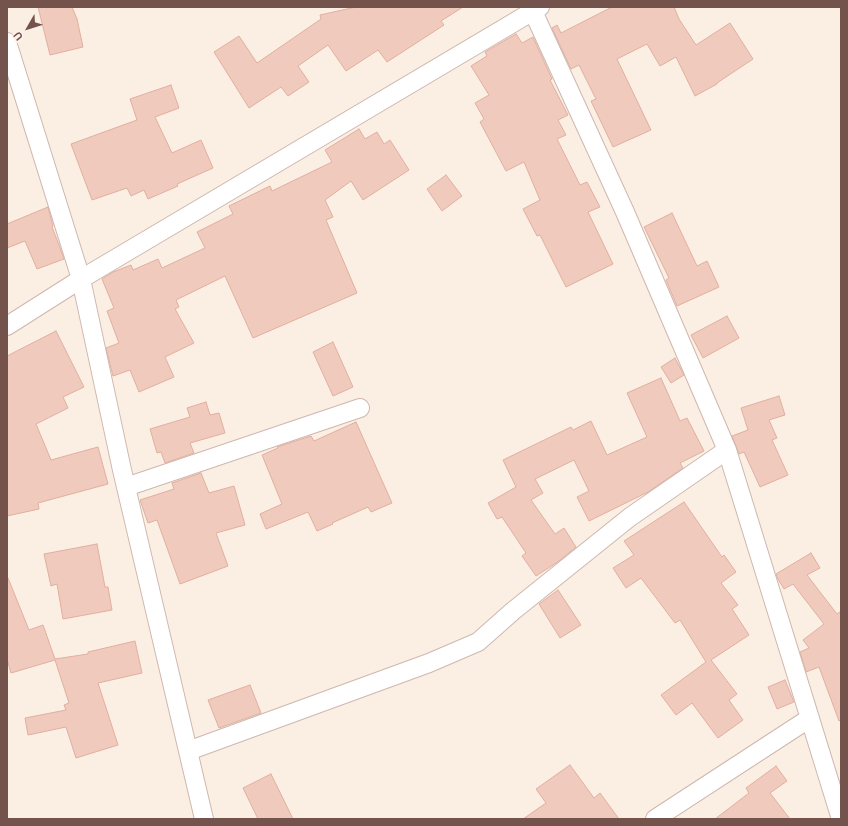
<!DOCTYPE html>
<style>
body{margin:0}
#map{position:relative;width:848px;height:826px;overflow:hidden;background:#fbefe4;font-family:Figtree,sans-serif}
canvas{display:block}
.frame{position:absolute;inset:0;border:8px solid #73534b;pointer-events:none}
.north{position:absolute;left:8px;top:8px;width:40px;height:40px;-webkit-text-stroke:3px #fef3ea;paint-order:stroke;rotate:231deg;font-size:11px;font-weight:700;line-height:16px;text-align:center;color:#73534b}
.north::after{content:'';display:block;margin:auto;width:14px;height:18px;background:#73534b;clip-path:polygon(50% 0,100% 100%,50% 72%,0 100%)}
</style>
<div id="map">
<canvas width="848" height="826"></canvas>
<div class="frame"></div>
<div class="north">U</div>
</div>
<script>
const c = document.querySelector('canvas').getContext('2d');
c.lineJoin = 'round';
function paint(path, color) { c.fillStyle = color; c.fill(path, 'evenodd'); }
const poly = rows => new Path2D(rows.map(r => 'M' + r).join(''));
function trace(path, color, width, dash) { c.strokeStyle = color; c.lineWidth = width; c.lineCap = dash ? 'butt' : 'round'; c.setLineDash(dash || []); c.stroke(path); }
const building = poly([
 [38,7,72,7,77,19,83,47,50,55,38,7],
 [356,7,463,7,441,21,444,25,387,62,378,50,346,71,328,45,298,66,309,82,288,96,281,87,249,108,214,52,239,36,257,63,321,19,320,15,356,7],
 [612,7,674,7,679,19,696,45,730,23,753,59,717,83,717,84,695,96,676,57,660,66,647,44,617,59,651,130,613,147,591,101,596,99,579,65,571,69,552,28,557,25,561,33,612,7],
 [516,34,522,43,533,37,552,79,550,80,568,115,558,120,566,135,557,139,580,185,587,182,600,207,588,212,613,264,566,287,540,235,537,236,523,209,540,200,524,162,506,171,480,122,484,119,475,103,489,95,471,66,487,56,485,52,516,34],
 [171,85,179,108,155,117,172,153,201,140,213,168,177,184,178,186,148,199,144,190,131,196,127,188,92,200,71,144,137,120,130,99,171,85],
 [359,129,365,139,377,132,384,144,390,140,409,170,363,200,351,181,325,200,333,217,326,220,357,293,253,338,225,276,176,300,179,307,175,309,194,343,165,357,174,377,139,392,130,370,113,376,106,348,119,343,107,311,114,308,102,279,113,272,131,265,133,270,158,259,162,268,205,248,197,232,233,214,229,206,270,186,272,191,332,162,325,150,359,129],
 [446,175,462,196,442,211,427,189,446,175],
 [48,207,53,226,52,227,59,245,64,259,37,269,25,241,7,248,7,224,48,207],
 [672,213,697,266,707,261,719,287,677,306,666,280,669,278,644,227,672,213],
 [727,316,739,338,703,358,691,335,727,316],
 [56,331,84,387,63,397,68,408,36,424,51,460,98,447,108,484,38,503,39,509,7,516,7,356,56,331],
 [333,342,353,387,333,396,313,352,333,342],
 [675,358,684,375,671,383,661,367,675,358],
 [661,378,680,421,687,418,704,451,680,463,683,468,648,492,589,521,577,497,589,491,574,460,535,479,543,493,531,500,555,534,564,528,576,547,559,561,536,576,522,556,526,553,502,517,497,519,488,503,516,487,503,460,571,427,573,430,591,421,607,455,647,437,627,393,661,378],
 [779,396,785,415,769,420,777,438,772,440,788,475,760,487,744,452,739,454,732,436,748,430,741,408,779,396],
 [206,402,210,415,219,413,225,433,190,443,194,453,165,463,161,452,157,453,150,429,190,417,187,408,206,402],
 [356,422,392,503,371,512,368,507,332,523,333,524,317,531,308,512,266,529,260,514,282,504,262,455,278,448,277,447,311,436,314,441,356,422],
 [201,473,209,493,234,486,245,525,216,533,228,566,180,584,157,520,148,523,140,500,174,489,172,483,201,473],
 [684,502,722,557,724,555,736,572,721,583,738,605,732,609,749,635,711,660,737,694,729,700,743,720,718,738,692,703,676,715,661,695,706,662,680,620,675,623,641,578,626,588,613,568,634,555,624,541,684,502],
 [97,544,105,587,108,587,112,610,63,619,57,584,51,586,44,554,97,544],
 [811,553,820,568,807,575,837,614,841,611,841,720,839,721,819,667,806,672,800,652,809,648,803,640,824,624,793,584,784,589,778,579,776,574,811,553],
 [7,578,8,578,29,630,43,625,55,659,88,654,88,652,135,641,142,673,98,683,118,745,76,758,66,727,28,735,25,718,66,710,64,705,69,703,55,660,11,673,7,659,7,578],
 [558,590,581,625,560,638,539,604,558,590],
 [785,680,794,702,777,709,768,687,785,680],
 [250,685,261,713,219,728,208,700,250,685],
 [570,765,594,798,600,793,619,819,523,819,546,803,536,789,570,765],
 [776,766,787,781,770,793,790,819,715,819,749,793,746,788,776,766],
 [271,774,293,819,258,819,243,788,271,774]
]);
const minor = poly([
 [531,7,625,212,727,450,841,819],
 [7,42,81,279,122,470,204,819],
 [7,326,81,279,540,7],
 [126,487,360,408],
 [188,751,429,663,478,642,513,611,630,517,727,450],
 [655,819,810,718]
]);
paint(building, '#f0cabd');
trace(building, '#e1ae9e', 1);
trace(minor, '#ceb7ae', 20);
trace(minor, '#fff', 18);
</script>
